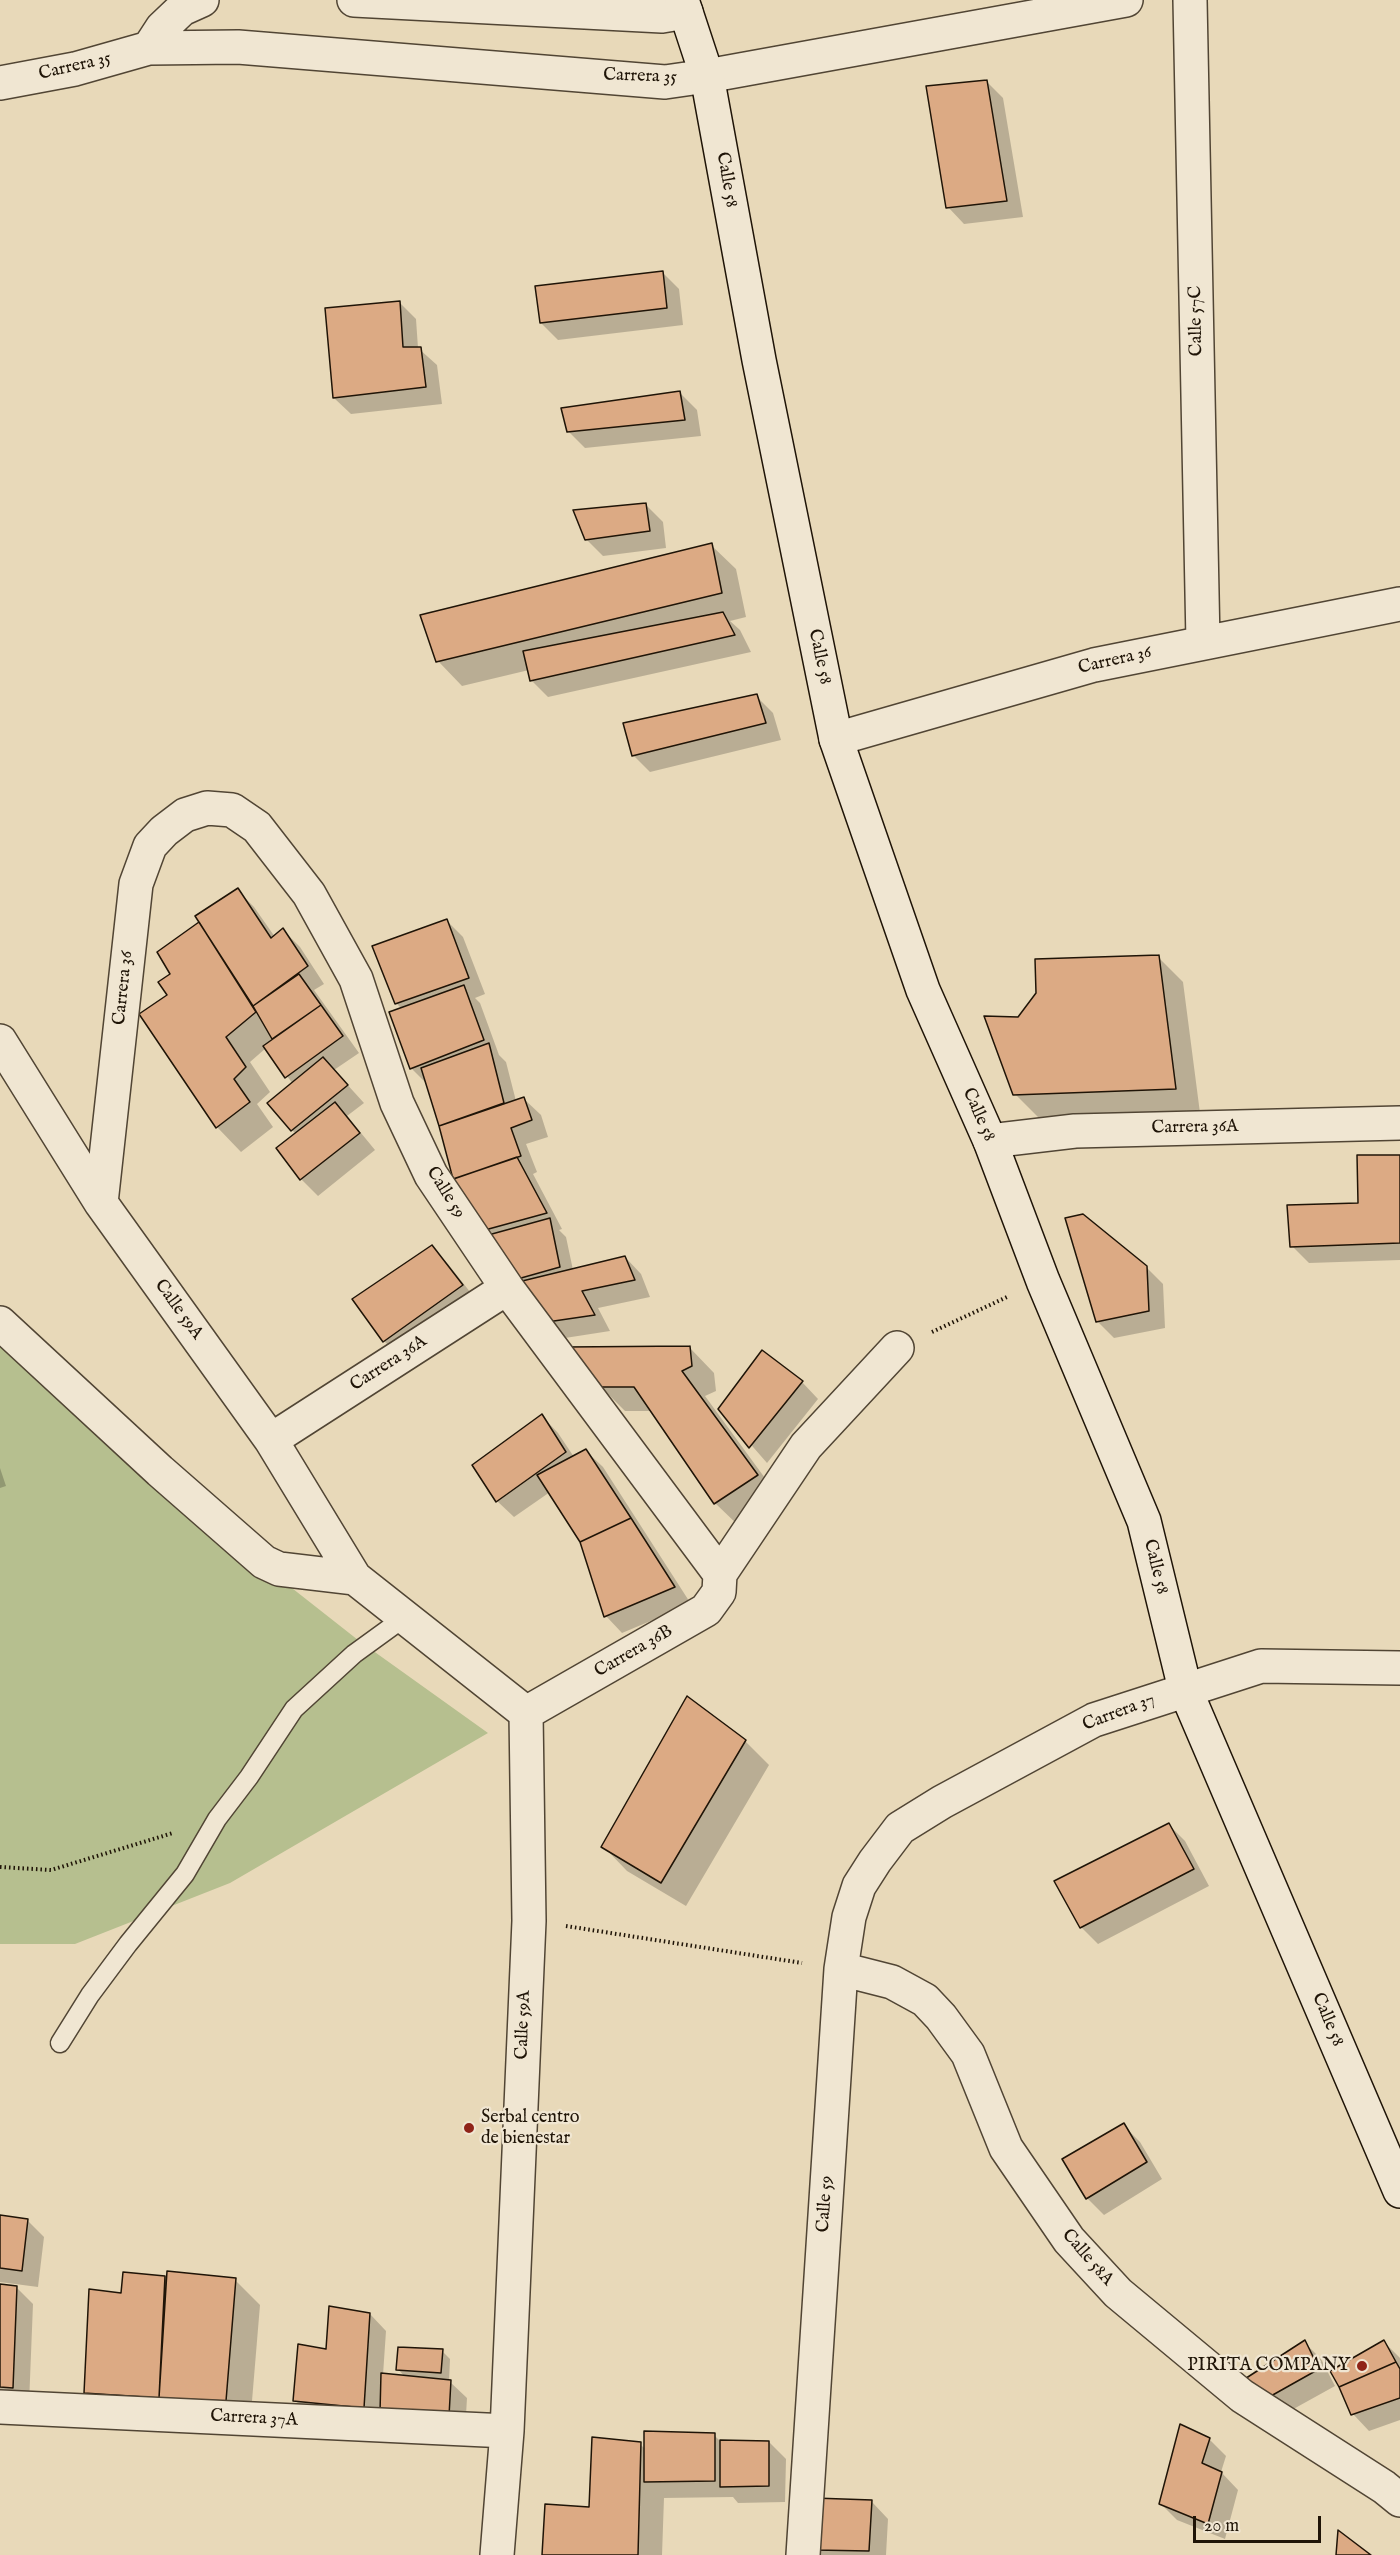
<!DOCTYPE html>
<style>
body{margin:0}
#map{position:relative;width:1400px;height:2555px;overflow:hidden;background:#e8d9b9;font-family:"IM FELL English",serif}
canvas{display:block}
.scale{position:absolute;left:1193px;top:2516px;width:128px;height:27px;box-sizing:border-box;border:3px solid #1f1407;border-top:0;padding-left:8px;font-size:18px;line-height:21px;white-space:nowrap;color:#1f1407;-webkit-text-stroke:4px #f0e6d2;paint-order:stroke}
</style>
<div id="map">
<canvas width="1400" height="2555"></canvas>
<div class="scale">20 m</div>
</div>
<script>
const c = document.querySelector('canvas').getContext('2d');
c.lineJoin = 'round';
function paint(path, color) { c.fillStyle = color; c.fill(path, 'evenodd'); }
const poly = rows => new Path2D(rows.map(r => 'M' + r).join(''));
function trace(path, color, width, dash) { c.strokeStyle = color; c.lineWidth = width; c.lineCap = dash ? 'butt' : 'round'; c.setLineDash(dash || []); c.stroke(path); }
function write(font, color, halo, rows, align = 'center') {
  c.font = font + ' "IM FELL English",serif'; c.lineWidth = 4.5; c.setLineDash([]); c.textBaseline = 'middle'; c.strokeStyle = halo; c.fillStyle = color; for (const [text, x, y, turn = 0] of rows) {
    c.save(); c.translate(x, y); c.rotate((+turn || 0) * Math.PI / 180); c.textAlign = isNaN(turn) ? turn : align; if (halo) c.strokeText(text, 0, 0); c.fillText(text, 0, 0); c.restore();
  }
}
const green = poly([
 [0,1311,227,1537,358,1640,488,1733,230,1883,75,1944,0,1944]
]);
const shadow = poly([
 [986,81,1003,98,1023,217,964,224,948,207],
 [662,272,679,289,683,325,558,340,541,323],
 [399,302,416,319,418,348,437,365,442,404,351,414,334,398],
 [680,393,697,410,701,436,585,448,568,431],
 [646,505,663,522,666,548,603,556,586,539],
 [711,545,736,569,746,617,730,621,740,630,751,652,548,697,531,680,529,670,462,686,438,661],
 [756,696,773,713,781,740,650,772,634,756],
 [237,890,254,907,275,937,283,930,300,947,324,984,314,990,359,1053,334,1070,364,1103,347,1116,375,1150,318,1196,301,1179,296,1134,292,1130,293,1084,266,1048,250,1062,270,1092,257,1104,273,1127,241,1152,217,1127,141,1015,169,995,172,975,198,924],
 [446,920,463,937,485,994,475,998,480,1003,499,1055,506,1062,516,1101,524,1099,541,1115,548,1137,526,1144,537,1172,533,1174,562,1229,559,1230,566,1237,573,1270,625,1257,641,1274,650,1297,598,1308,610,1331,565,1338,548,1321,526,1290,455,1180,427,1084,411,1068,402,1009,397,1004,374,947],
 [1158,957,1183,982,1200,1113,1040,1119,1015,1094,1018,1018],
 [1400,1156,1400,1260,1309,1263,1292,1246,1360,1205],
 [431,1247,448,1264,478,1302,401,1357,384,1341],
 [1146,1267,1163,1284,1165,1328,1114,1338,1097,1321],
 [690,1348,714,1373,716,1391,705,1396,781,1500,740,1527,715,1503,652,1411,625,1411,600,1386],
 [802,1382,818,1399,767,1463,720,1409],
 [542,1416,558,1433,574,1457,586,1451,603,1467,691,1604,622,1633,606,1616,581,1541,550,1492,514,1517,497,1501],
 [0,1468,6,1486,0,1488],
 [745,1741,769,1765,686,1906,627,1871,603,1846],
 [1169,1825,1185,1841,1209,1886,1098,1944,1081,1927],
 [1123,2125,1140,2142,1162,2179,1104,2215,1087,2198],
 [0,2217,28,2221,44,2237,38,2287,0,2282],
 [164,2278,167,2281,235,2280,260,2305,250,2425,110,2417,86,2392,123,2294],
 [0,2286,16,2287,33,2304,29,2404,0,2401],
 [370,2314,386,2331,383,2375,405,2377,398,2369,442,2351,450,2359,449,2381,467,2398,465,2432,311,2417,295,2400,327,2350],
 [1304,2342,1321,2359,1335,2386,1279,2417,1255,2400],
 [1384,2342,1400,2358,1400,2420,1369,2431,1353,2414],
 [714,2435,721,2442,769,2442,786,2459,785,2502,738,2503,733,2497,664,2498,662,2555,543,2555,590,2509,640,2444,645,2449],
 [1209,2439,1226,2456,1221,2472,1238,2490,1225,2539,1177,2520,1161,2504],
 [872,2502,888,2519,886,2555,821,2555,815,2549]
]);
const building = poly([
 [987,80,1007,201,946,208,926,86,987,80],
 [663,271,667,308,540,323,535,286,663,271],
 [400,301,403,347,421,347,426,387,333,398,325,308,400,301],
 [680,391,685,420,567,432,561,408,680,391],
 [646,503,650,531,585,540,573,510,646,503],
 [712,543,722,593,436,662,420,615,712,543],
 [723,612,735,635,530,681,523,651,723,612],
 [757,694,766,723,632,756,623,723,757,694],
 [238,888,271,938,283,928,308,966,253,1006,195,916,238,888],
 [447,919,469,978,395,1004,372,946,447,919],
 [199,922,256,1012,226,1037,246,1067,234,1079,250,1102,216,1128,139,1014,167,995,158,982,170,974,157,952,199,922],
 [1159,955,1176,1089,1013,1095,984,1016,1018,1017,1036,993,1035,959,1159,955],
 [299,974,321,1005,272,1039,253,1006,299,974],
 [464,985,484,1040,410,1069,389,1012,464,985],
 [321,1005,343,1036,285,1078,263,1046,321,1005],
 [489,1043,504,1103,439,1126,421,1068,489,1043],
 [323,1057,348,1085,291,1131,267,1103,323,1057],
 [524,1097,532,1120,511,1128,521,1156,453,1179,439,1126,524,1097],
 [335,1102,360,1133,300,1180,276,1148,335,1102],
 [1357,1155,1400,1155,1400,1243,1290,1247,1287,1205,1358,1203,1357,1155],
 [517,1157,547,1213,474,1233,442,1183,517,1157],
 [1083,1214,1147,1266,1149,1311,1096,1322,1065,1218,1083,1214],
 [550,1218,560,1267,514,1280,481,1237,550,1218],
 [432,1245,463,1285,383,1342,352,1299,432,1245],
 [625,1256,635,1280,582,1291,595,1315,547,1322,518,1282,625,1256],
 [690,1346,692,1366,682,1371,758,1475,714,1504,634,1387,599,1387,565,1347,690,1346],
 [762,1350,803,1381,749,1448,718,1409,762,1350],
 [542,1414,566,1452,496,1502,472,1465,542,1414],
 [586,1449,631,1518,580,1542,537,1475,586,1449],
 [631,1518,675,1587,604,1617,580,1542,631,1518],
 [687,1696,746,1740,661,1883,601,1847,687,1696],
 [1169,1823,1194,1869,1080,1928,1054,1881,1169,1823],
 [1124,2123,1147,2162,1086,2199,1062,2159,1124,2123],
 [0,2215,28,2219,22,2271,0,2268,0,2215],
 [167,2271,236,2278,226,2401,159,2398,167,2271],
 [123,2272,165,2276,159,2398,84,2393,89,2289,121,2293,123,2272],
 [0,2284,17,2286,13,2388,0,2387,0,2284],
 [329,2306,370,2313,364,2408,293,2401,298,2344,326,2349,329,2306],
 [1305,2340,1319,2369,1262,2401,1237,2384,1305,2340],
 [1384,2340,1396,2362,1339,2387,1330,2371,1384,2340],
 [398,2347,443,2349,441,2373,396,2370,398,2347],
 [1396,2362,1400,2369,1400,2398,1351,2415,1339,2387,1396,2362],
 [381,2373,451,2380,449,2416,380,2412,381,2373],
 [1180,2424,1210,2438,1202,2463,1222,2472,1208,2524,1159,2504,1180,2424],
 [644,2431,715,2433,715,2481,644,2482,644,2431],
 [592,2437,641,2442,638,2555,542,2555,545,2504,589,2507,592,2437],
 [720,2440,769,2441,769,2486,720,2487,720,2440],
 [814,2498,872,2500,869,2551,814,2550,814,2498],
 [1338,2530,1371,2555,1336,2555,1338,2530]
]);
const path = poly([
 [932,1332,1007,1297],
 [0,1867,51,1870,173,1833],
 [566,1926,802,1963]
]);
const lane = poly([
 [60,2043,90,1995,128,1944,185,1874,217,1819,249,1777,294,1709,354,1654,405,1617]
]);
const street = poly([
 [354,0,662,16,686,12],
 [1190,0,1203,642],
 [149,48,162,28,182,9,202,0],
 [0,83,75,69,149,48,238,47,665,82,707,76,1126,0],
 [836,739,1094,665,1400,604],
 [0,1041,101,1203,271,1440,355,1578,526,1713],
 [990,1141,1075,1131,1400,1123],
 [101,1203,136,884,150,846,164,831,185,815,207,808,232,810,257,827,309,894,356,979,397,1103,431,1175,507,1288,720,1574],
 [0,1323,160,1471,264,1562,279,1569,355,1578],
 [271,1440,507,1288],
 [526,1713,706,1610,719,1592,720,1574,806,1446,897,1348],
 [841,1969,892,1982,925,2000,941,2017,968,2054,1006,2148,1069,2240,1118,2293,1242,2396,1384,2487,1400,2500],
 [0,2407,507,2431],
 [497,2555,507,2431,529,1921,526,1713],
 [803,2555,841,1969,849,1917,859,1886,875,1861,900,1828,942,1802,1094,1720,1261,1666,1400,1668]
]);
const secondary = poly([
 [682,0,707,76,759,360,836,739,923,990,990,1141,1043,1281,1144,1521,1185,1689,1400,2191]
]);
const markers = [
 [469,2128,6,"#8f2418"],
 [1362,2366,6,"#8f2418"]
];
const streetNames = [
 ["Carrera 35",75,67,-13],
 ["Carrera 35",640,77,2],
 ["Calle 58",726,180,80],
 ["Calle 57C",1197,321,-91],
 ["Calle 58",819,657,78],
 ["Carrera 36",1115,661,-13],
 ["Carrera 36",124,988,-84],
 ["Calle 58",978,1115,66],
 ["Carrera 36A",1195,1128,-1],
 ["Calle 59",445,1193,58],
 ["Calle 59A",178,1310,54],
 ["Carrera 36A",389,1364,-33],
 ["Calle 58",1155,1567,76],
 ["Carrera 36B",634,1652,-30],
 ["Carrera 37",1119,1713,-21],
 ["Calle 58",1327,2020,67],
 ["Calle 59A",524,2025,-88],
 ["Calle 59",826,2204,-86],
 ["Calle 58A",1087,2258,49],
 ["Carrera 37A",254,2419,3]
];
const poiNames = [
 ["Serbal centro",481,2118],
 ["de bienestar",481,2139],
 ["PIRITA COMPANY",1350,2366,"right"]
];
paint(green, '#b6bf8f');
paint(shadow, '#0003');
paint(building, '#dcaa84');
trace(building, '#1f1407', 1.5);
trace(lane, '#514534', 21);
trace(street, '#514534', 36);
trace(secondary, '#1f1407', 36);
trace(path, '#1f1407', 4, [1.5, 3]);
trace(lane, '#f0e6d2', 18);
trace(street, '#f0e6d2', 33);
trace(secondary, '#f0e6d2', 33);
for (const [x, y, r, color] of markers) { const dot = new Path2D(); dot.arc(x, y, r, 0, 2 * Math.PI); c.fillStyle = color; c.fill(dot); trace(dot, '#f0e6d2', 2); }
write('18px', '#1f1407', '#f0e6d2', streetNames);
write('18px', '#1f1407', '#f0e6d2', poiNames, 'left');
</script>
